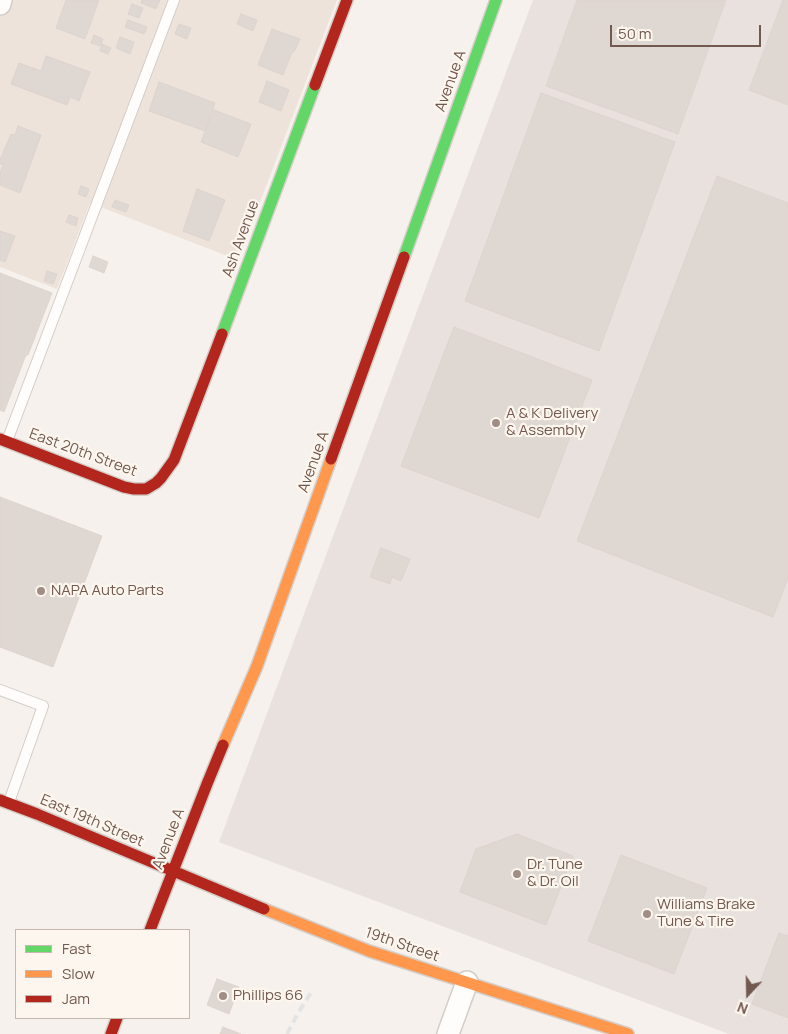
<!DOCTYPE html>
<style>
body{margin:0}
#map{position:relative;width:788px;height:1034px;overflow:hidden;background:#f6f1ec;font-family:Manrope,sans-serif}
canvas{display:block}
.legend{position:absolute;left:15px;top:929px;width:175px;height:90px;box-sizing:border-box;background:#fdf6ee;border:1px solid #c5b7ae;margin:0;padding:6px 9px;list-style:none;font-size:15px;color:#71594f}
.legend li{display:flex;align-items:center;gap:10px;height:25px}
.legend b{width:25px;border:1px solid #c5b7ae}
.north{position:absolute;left:723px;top:969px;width:50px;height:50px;-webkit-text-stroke:4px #fdf6ee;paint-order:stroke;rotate:201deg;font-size:14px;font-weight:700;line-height:20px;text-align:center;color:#71594f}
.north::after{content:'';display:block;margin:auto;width:18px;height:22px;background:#71594f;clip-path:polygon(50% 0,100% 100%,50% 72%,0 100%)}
.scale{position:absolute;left:610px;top:25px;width:151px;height:22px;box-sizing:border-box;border:2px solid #71594f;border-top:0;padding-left:6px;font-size:15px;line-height:18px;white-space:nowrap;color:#71594f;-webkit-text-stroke:4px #fdf6ee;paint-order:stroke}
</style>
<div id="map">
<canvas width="788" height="1034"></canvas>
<ul class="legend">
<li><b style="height:6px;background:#63d668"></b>Fast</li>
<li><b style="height:6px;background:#ff974d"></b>Slow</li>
<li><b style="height:6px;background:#b3261e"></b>Jam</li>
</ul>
<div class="north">N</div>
<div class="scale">50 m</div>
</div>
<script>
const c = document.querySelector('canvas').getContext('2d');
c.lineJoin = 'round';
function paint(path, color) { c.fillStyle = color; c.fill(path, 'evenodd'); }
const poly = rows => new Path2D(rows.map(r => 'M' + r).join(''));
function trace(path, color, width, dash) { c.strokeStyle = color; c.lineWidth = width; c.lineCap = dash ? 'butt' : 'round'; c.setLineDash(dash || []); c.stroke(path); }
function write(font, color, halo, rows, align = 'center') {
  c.font = font + ' Manrope,sans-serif'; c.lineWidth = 4.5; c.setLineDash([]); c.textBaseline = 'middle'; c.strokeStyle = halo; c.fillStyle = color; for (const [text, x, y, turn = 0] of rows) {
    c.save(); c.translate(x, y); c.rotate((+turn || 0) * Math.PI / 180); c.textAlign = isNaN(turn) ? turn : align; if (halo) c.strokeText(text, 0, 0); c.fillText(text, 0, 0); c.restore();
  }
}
const residential = poly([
 [0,0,337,0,238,260,90,203,57,289,0,267]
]);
const industrial = poly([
 [533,0,788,0,788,1034,729,1034,219,842]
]);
const building = poly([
 [66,0,99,0,85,39,56,28,66,0],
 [142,0,160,0,156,9,141,3,142,0],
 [577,0,726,0,678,134,546,86,577,0],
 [783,0,788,0,788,105,749,90,783,0],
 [132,4,143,8,139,18,128,14,132,4],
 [241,14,257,20,253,31,237,24,241,14],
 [128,20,147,27,144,34,125,27,128,20],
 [179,24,191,28,187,39,175,34,179,24],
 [272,29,300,39,294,52,292,52,283,75,258,65,272,29],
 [94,35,103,39,100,46,91,43,94,35],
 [120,37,134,42,130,54,116,48,120,37],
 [102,44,111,48,108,54,100,51,102,44],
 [46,56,90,72,79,101,70,97,67,105,11,84,19,63,41,71,46,56],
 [267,81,289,90,281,111,259,102,267,81],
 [159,82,215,103,205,131,149,111,159,82],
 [541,93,675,142,599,351,465,301,541,93],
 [214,110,251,124,238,157,201,142,214,110],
 [18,126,41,135,20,193,0,185,0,172,3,165,0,164,0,160,11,134,15,135,18,126],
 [717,176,788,203,788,578,773,617,577,541,717,176],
 [81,186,89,189,86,197,78,194,81,186],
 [197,189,225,200,209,241,183,231,197,189],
 [115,200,129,205,126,212,112,207,115,200],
 [69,215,78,218,76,226,66,222,69,215],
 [0,231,15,236,5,262,0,260,0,231],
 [93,256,108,262,104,273,89,267,93,256],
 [47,271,57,274,53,284,44,281,47,271],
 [0,273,52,293,28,355,26,355,4,412,0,410,0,273],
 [454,327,592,380,539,518,401,466,454,327],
 [0,497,102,536,53,667,0,647,0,497],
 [381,548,410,559,401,581,392,577,390,584,370,577,381,548],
 [517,834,573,856,546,925,460,892,476,849,517,834],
 [621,855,707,888,674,974,588,941,621,855],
 [779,933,788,936,788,1018,752,1004,779,933],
 [217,979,239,987,229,1014,207,1005,217,979],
 [223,1027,241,1034,220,1034,223,1027]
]);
const lane = poly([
 [7,441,174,0],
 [0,690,43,706,9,802]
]);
const street = poly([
 [0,4,1,0],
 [448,1034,467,982]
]);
const fast = poly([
 [404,257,496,0],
 [222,334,315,85]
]);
const slow = poly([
 [223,745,257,666,331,459],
 [264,909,369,951,628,1034]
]);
const jam = poly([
 [315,85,347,0],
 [0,439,124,487,134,489,146,489,156,483,161,478,174,460,222,334],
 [331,459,404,257],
 [0,800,37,814,264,909],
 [150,930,207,784,223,745],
 [111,1034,117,1018]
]);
const rail = poly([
 [287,1034,298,1013,312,991]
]);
const markers = [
 [496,423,5,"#a08e86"],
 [41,591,5,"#a08e86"],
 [517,874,5,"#a08e86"],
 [647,914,5,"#a08e86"],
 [223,996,5,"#a08e86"]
];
const streetNames = [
 ["Avenue A",451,81,-70],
 ["Ash Avenue",241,239,-70],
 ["East 20th Street",83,453,20],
 ["Avenue A",314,462,-70],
 ["East 19th Street",92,821,23],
 ["Avenue A",169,839,-69],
 ["19th Street",402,945,19]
];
const poiNames = [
 ["A & K Delivery",506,414],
 ["& Assembly",506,431],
 ["NAPA Auto Parts",51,591],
 ["Dr. Tune",527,865],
 ["& Dr. Oil",527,882],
 ["Williams Brake",657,905],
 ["Tune & Tire",657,922],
 ["Phillips 66",233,996]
];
paint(residential, '#eee3da');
paint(industrial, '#e8e1dd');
paint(building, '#dfd7d2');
trace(building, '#ded4cf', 1);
trace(lane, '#d3cdc7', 12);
trace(street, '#d3cdc7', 24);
trace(fast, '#d5cec8', 14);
trace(slow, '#d5cec8', 14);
trace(jam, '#d5cec8', 14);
trace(lane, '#fefdfc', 10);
trace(street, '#fefdfc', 21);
trace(fast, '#63d668', 11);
trace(slow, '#ff974d', 11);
trace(jam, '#b3261e', 11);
trace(rail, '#e4e3e4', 4, [8, 5]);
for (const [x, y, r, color] of markers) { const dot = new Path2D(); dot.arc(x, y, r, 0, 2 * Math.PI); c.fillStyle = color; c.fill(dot); trace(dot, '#fdf6ee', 2); }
write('15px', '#71594f', '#fdf6ee', streetNames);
write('15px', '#71594f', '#fdf6ee', poiNames, 'left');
</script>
